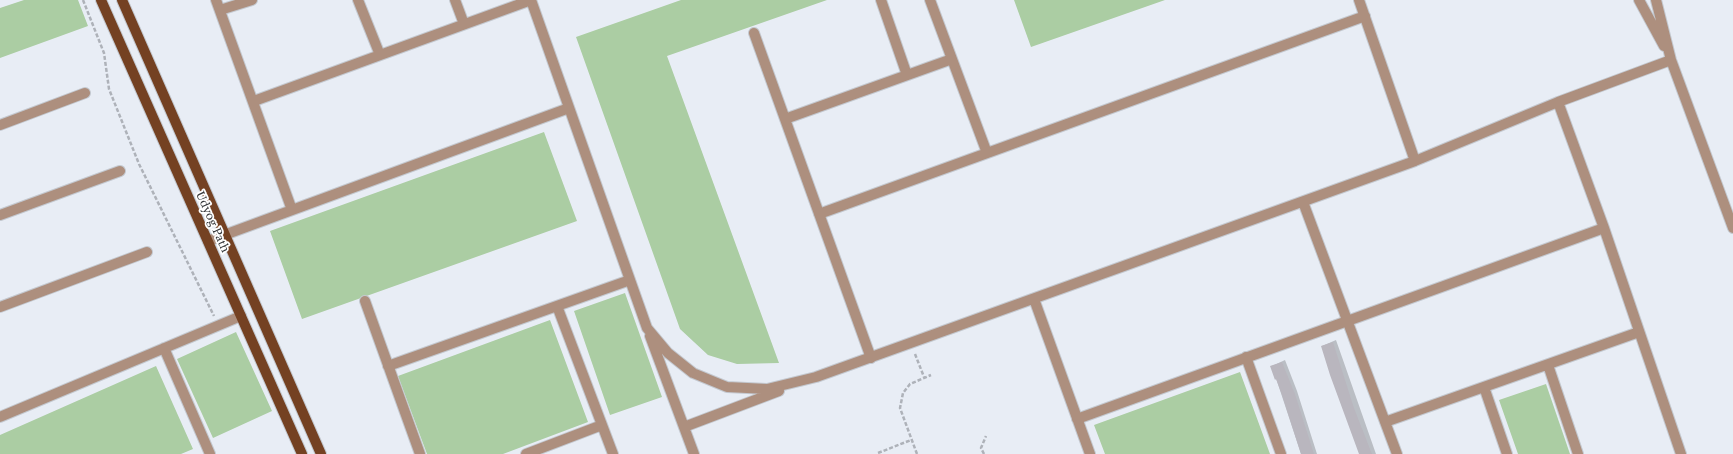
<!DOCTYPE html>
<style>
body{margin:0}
canvas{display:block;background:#e8edf5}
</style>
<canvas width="1733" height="454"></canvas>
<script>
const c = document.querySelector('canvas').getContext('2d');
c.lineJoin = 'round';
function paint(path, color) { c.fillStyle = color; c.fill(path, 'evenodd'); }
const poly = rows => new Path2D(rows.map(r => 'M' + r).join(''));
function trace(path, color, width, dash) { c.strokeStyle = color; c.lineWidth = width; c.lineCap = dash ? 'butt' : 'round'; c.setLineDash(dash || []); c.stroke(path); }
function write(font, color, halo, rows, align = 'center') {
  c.font = font + ' "Libre Baskerville",serif'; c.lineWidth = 3.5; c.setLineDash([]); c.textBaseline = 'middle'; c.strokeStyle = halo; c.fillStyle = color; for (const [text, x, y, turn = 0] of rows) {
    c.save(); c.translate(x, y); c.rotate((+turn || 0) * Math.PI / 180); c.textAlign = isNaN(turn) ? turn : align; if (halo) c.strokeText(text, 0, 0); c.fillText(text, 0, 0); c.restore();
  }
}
const green = poly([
 [24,0,78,0,88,26,0,58,0,8],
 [681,0,827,0,667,56,779,363,737,364,708,355,680,329,576,37],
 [1014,0,1165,0,1031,47],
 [544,132,577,221,302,319,270,231],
 [625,293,662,397,610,415,574,311],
 [550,320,588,422,503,454,427,454,398,376],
 [236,332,272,411,213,438,177,359],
 [156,366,193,449,181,454,0,454,0,435],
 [1240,372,1270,454,1105,454,1094,425],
 [1546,384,1570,454,1518,454,1499,400]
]);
const shadow = poly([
 [1336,340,1376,454,1360,454,1322,346],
 [1285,360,1297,391,1317,454,1301,454,1272,366]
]);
const building = poly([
 [1333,342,1354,408,1372,454,1359,454,1330,375,1321,346],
 [1282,362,1295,394,1314,454,1301,454,1282,395,1276,379,1275,380,1270,366]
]);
const path = poly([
 [83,0,104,53,109,89,139,164,214,316],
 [915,354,924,377],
 [878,453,911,440],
 [917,454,900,408,903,393,910,384,931,375],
 [984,454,981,448,986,436]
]);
const minor = poly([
 [216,0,292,210],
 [358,0,380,55],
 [455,0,464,24],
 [531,0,647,328,668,353,693,373,727,387,767,389,816,377,1415,161,1558,102,1671,60],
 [881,0,907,75],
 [930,0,987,153],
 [1359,0,1415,161],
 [1639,0,1664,46],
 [1656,0,1671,60,1733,228],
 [220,10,252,0],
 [754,33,871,358],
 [254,101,531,0],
 [1558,102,1604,228,1681,454],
 [785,119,952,59],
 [0,125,85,93],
 [1303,202,1397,454],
 [819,214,1365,16],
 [0,215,120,171],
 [208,241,569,108],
 [1034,299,1090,454],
 [365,301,420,454],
 [557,306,613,454],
 [0,307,147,252],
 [650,336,694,454],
 [164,348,210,454],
 [1246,357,1281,454],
 [1548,365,1578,454],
 [388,366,630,280],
 [1484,387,1507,454],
 [0,417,241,316],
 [1077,419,1604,228],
 [1385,422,1639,332],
 [684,427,779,391],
 [526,454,602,425]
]);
const major = poly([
 [101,0,302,454],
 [122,0,321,454]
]);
const streetNames = [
 ["Udyog Path",212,222,66]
];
paint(green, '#abcda3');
paint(shadow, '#0003');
paint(building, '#b9b6be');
trace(minor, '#c4c9d0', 12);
trace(major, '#c4c9d0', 12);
trace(path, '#aeb2b9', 2.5, [4, 2]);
trace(minor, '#ad8f7e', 10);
trace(major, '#744122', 10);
write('11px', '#35373a', '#fff', streetNames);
</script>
